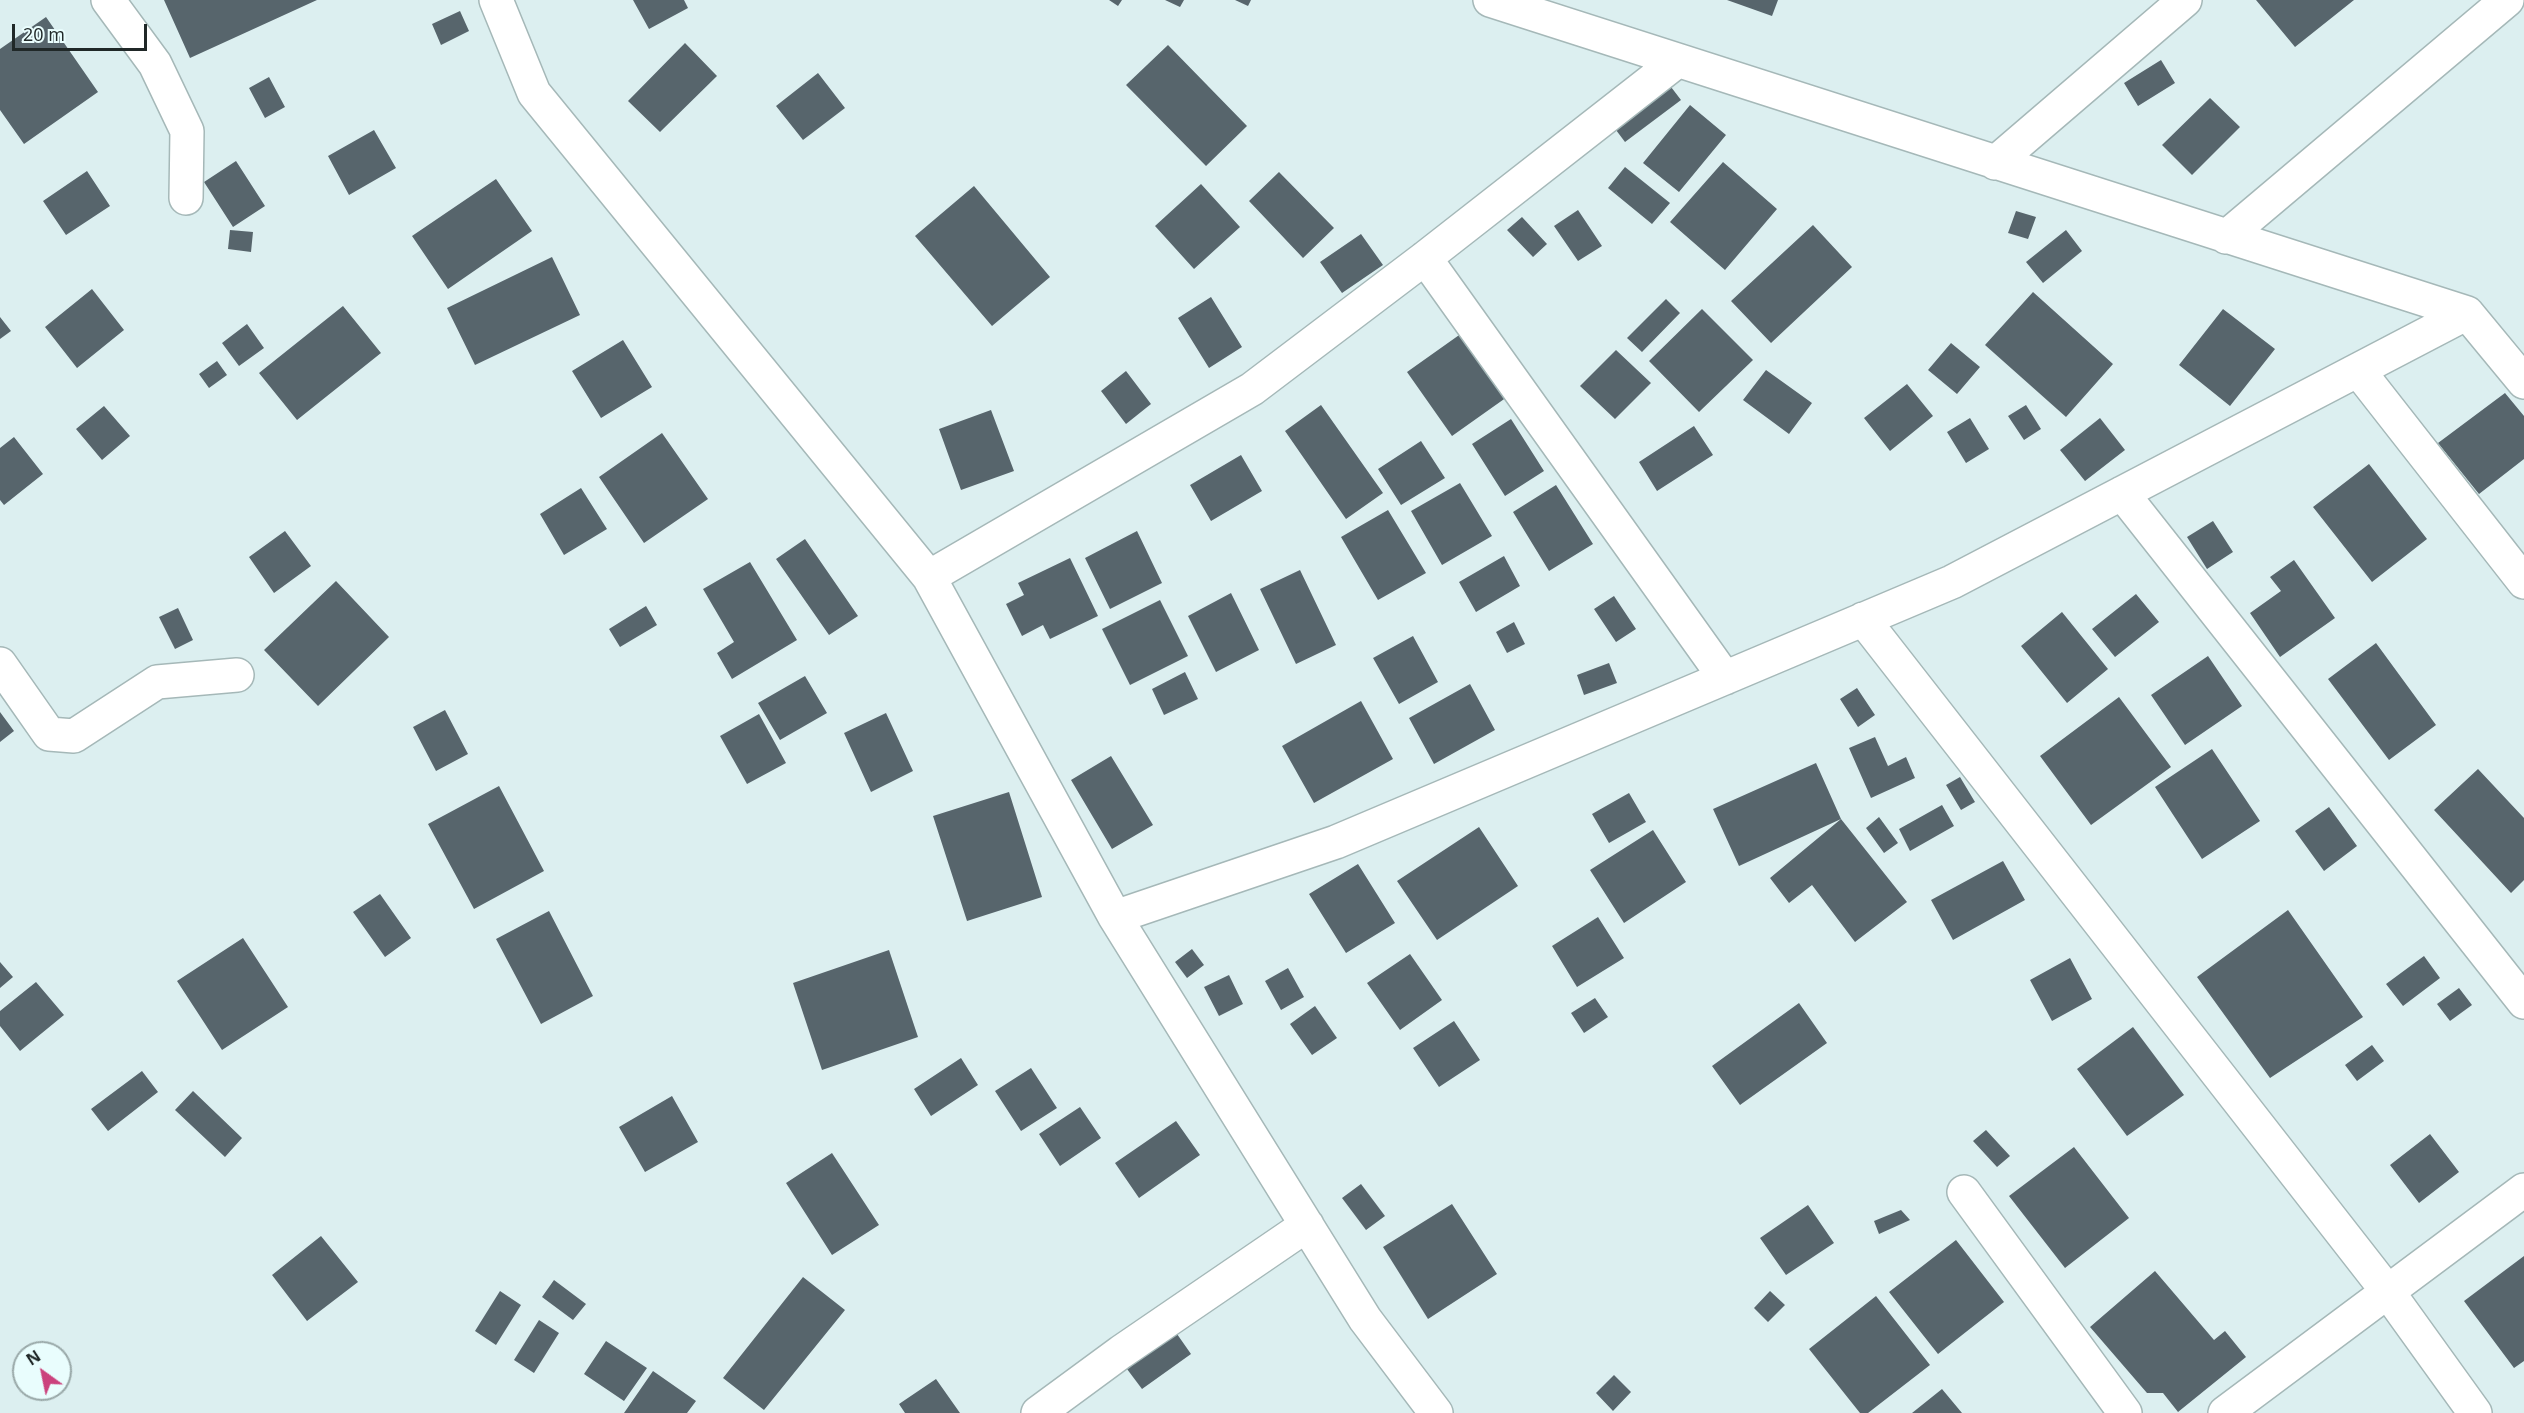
<!DOCTYPE html>
<style>
body{margin:0}
#map{position:relative;width:2524px;height:1413px;overflow:hidden;background:#dceff0;font-family:"Open Sans",sans-serif}
canvas{display:block}
.north{position:absolute;left:12px;top:1341px;width:60px;height:60px;box-sizing:border-box;background:#e9fdfd;border:2px solid #99a8a8;border-radius:50%;rotate:327deg;font-size:16px;font-weight:700;line-height:24px;text-align:center;color:#202828}
.north::after{content:'';display:block;margin:auto;width:21px;height:27px;background:#cb427d;clip-path:polygon(50% 0,100% 100%,50% 72%,0 100%)}
.scale{position:absolute;left:12px;top:24px;width:135px;height:27px;box-sizing:border-box;border:3px solid #202828;border-top:0;padding-left:8px;font-size:18px;line-height:21px;white-space:nowrap;color:#202828;-webkit-text-stroke:4px #e9fdfd;paint-order:stroke}
</style>
<div id="map">
<canvas width="2524" height="1413"></canvas>
<div class="north">N</div>
<div class="scale">20 m</div>
</div>
<script>
const c = document.querySelector('canvas').getContext('2d');
c.lineJoin = 'round';
function paint(path, color) { c.fillStyle = color; c.fill(path, 'evenodd'); }
const poly = rows => new Path2D(rows.map(r => 'M' + r).join(''));
function trace(path, color, width, dash) { c.strokeStyle = color; c.lineWidth = width; c.lineCap = dash ? 'butt' : 'round'; c.setLineDash(dash || []); c.stroke(path); }
const building = poly([
 [164,0,317,0,190,58],
 [633,0,684,0,688,8,649,29],
 [1109,0,1122,0,1118,6],
 [1165,0,1184,0,1180,7],
 [1235,0,1251,0,1248,6],
 [1727,0,1778,0,1772,16],
 [2256,0,2354,0,2295,47],
 [460,11,469,31,441,45,432,24],
 [46,17,98,92,24,144,0,110,0,49],
 [685,43,717,76,660,132,628,101],
 [1168,45,1247,126,1206,166,1126,85],
 [2161,60,2175,83,2138,106,2124,83],
 [818,73,845,108,803,140,776,106],
 [269,77,285,107,265,118,249,88],
 [1668,83,1681,100,1625,142,1613,126],
 [2210,98,2240,127,2192,175,2162,145],
 [1690,105,1726,135,1679,192,1643,163],
 [374,130,396,168,349,195,328,156],
 [236,161,265,206,233,227,204,182],
 [1723,162,1777,209,1725,270,1670,222],
 [1625,167,1670,203,1652,224,1608,188],
 [87,171,110,206,66,235,43,201],
 [1279,172,1334,228,1303,258,1249,201],
 [496,179,532,231,448,289,412,236],
 [1201,184,1240,227,1194,269,1155,226],
 [974,186,1050,277,992,326,915,236],
 [1578,210,1602,246,1578,261,1554,226],
 [2016,211,2036,217,2028,239,2008,233],
 [1522,217,1547,244,1533,257,1507,230],
 [1813,225,1852,267,1771,343,1731,301],
 [230,230,253,232,251,252,228,249],
 [2066,230,2082,251,2043,283,2026,262],
 [1361,234,1383,265,1342,293,1320,262],
 [552,257,580,315,475,365,447,308],
 [92,289,124,330,77,368,45,327],
 [2033,292,2113,364,2066,417,1985,345],
 [1211,297,1242,347,1209,368,1178,318],
 [1666,299,1680,313,1642,352,1627,338],
 [343,306,381,353,297,420,259,373],
 [1702,309,1753,360,1699,412,1649,361],
 [2223,309,2275,349,2230,406,2179,365],
 [0,317,11,331,0,339],
 [247,324,264,348,239,366,222,343],
 [1462,333,1507,397,1452,436,1407,372],
 [623,340,652,387,601,418,572,371],
 [1951,343,1980,367,1957,394,1928,370],
 [1616,350,1651,383,1615,419,1580,386],
 [217,361,227,375,209,388,199,374],
 [1766,370,1812,403,1789,434,1743,400],
 [1126,371,1151,404,1126,424,1101,391],
 [1907,384,1933,416,1890,451,1864,418],
 [2505,393,2524,416,2524,459,2479,494,2438,443],
 [1321,405,1383,493,1346,519,1285,431],
 [2026,405,2041,429,2024,440,2008,416],
 [104,406,130,436,102,460,76,429],
 [991,410,1014,471,961,490,939,429],
 [1970,418,1989,449,1966,463,1947,432],
 [2100,418,2125,450,2085,481,2060,450],
 [1511,419,1544,471,1505,496,1472,444],
 [1694,426,1713,455,1657,491,1639,462],
 [662,433,708,499,644,543,599,477],
 [14,437,43,474,4,505,0,500,0,448],
 [1421,441,1445,478,1401,505,1378,469],
 [1241,455,1262,491,1211,521,1190,485],
 [2369,464,2427,539,2372,582,2313,507],
 [1460,483,1492,536,1442,565,1411,511],
 [1556,485,1593,544,1549,571,1513,512],
 [581,488,607,529,564,555,540,514],
 [1388,510,1426,573,1378,600,1341,537],
 [2213,521,2233,552,2207,569,2187,537],
 [285,531,311,566,274,593,249,557],
 [1137,531,1162,583,1110,609,1085,558],
 [805,539,858,616,829,635,776,559],
 [1504,556,1520,586,1476,612,1459,582],
 [1070,558,1098,616,1050,639,1043,625,1022,636,1006,604,1024,595,1018,583],
 [2294,560,2335,618,2280,657,2250,613,2281,591,2270,577],
 [750,562,797,640,732,679,717,653,734,642,703,589],
 [1300,570,1336,645,1296,664,1260,589],
 [336,581,389,637,318,706,264,650],
 [1231,593,1259,650,1216,672,1188,616],
 [2136,594,2159,622,2115,657,2092,629],
 [1614,596,1636,629,1616,642,1594,609],
 [1160,600,1188,656,1130,685,1102,629],
 [646,606,657,625,620,647,609,629],
 [178,608,193,640,175,649,159,617],
 [2062,612,2108,669,2067,703,2021,646],
 [1514,622,1525,644,1507,653,1496,632],
 [1413,636,1438,682,1399,704,1373,658],
 [2376,643,2436,725,2389,760,2328,679],
 [2208,656,2242,706,2185,745,2151,695],
 [1609,663,1617,683,1584,695,1577,675],
 [1185,672,1198,699,1164,715,1152,689],
 [805,676,827,713,780,740,758,703],
 [1470,684,1495,730,1434,764,1409,718],
 [1857,688,1875,715,1858,727,1840,699],
 [2119,697,2171,767,2091,825,2040,756],
 [1361,701,1393,759,1314,803,1282,746],
 [445,710,468,754,436,771,413,727],
 [0,712,14,731,0,742],
 [886,713,913,771,871,792,844,733],
 [759,714,786,763,747,784,720,736],
 [1875,737,1888,766,1906,757,1915,778,1871,798,1849,748],
 [2212,749,2260,821,2202,859,2155,787],
 [1111,756,1153,825,1112,849,1071,780],
 [1816,763,1841,819,1739,866,1713,809],
 [2478,769,2524,818,2524,880,2511,893,2434,810],
 [1960,777,1975,802,1961,810,1946,785],
 [499,786,544,871,474,909,428,824],
 [1009,792,1042,897,967,921,933,816],
 [1629,793,1646,822,1609,843,1592,814],
 [1942,805,1954,826,1910,851,1899,829],
 [2329,807,2357,846,2324,871,2295,831],
 [1879,817,1898,843,1884,853,1866,828],
 [1841,819,1907,902,1855,942,1812,885,1789,903,1770,878],
 [1479,827,1518,886,1437,940,1397,881],
 [1653,830,1686,882,1624,923,1590,870],
 [2003,861,2025,900,1953,940,1931,900],
 [1358,864,1395,923,1346,953,1309,894],
 [380,894,411,938,385,957,353,912],
 [2288,910,2363,1017,2270,1078,2197,977],
 [549,911,593,996,541,1024,496,939],
 [1598,917,1624,958,1577,987,1552,946],
 [243,938,288,1007,222,1050,177,981],
 [1192,949,1204,965,1187,978,1175,962],
 [889,950,918,1037,822,1070,793,983],
 [1410,954,1442,1000,1400,1030,1367,983],
 [2424,956,2440,978,2403,1006,2386,984],
 [2070,958,2092,999,2052,1021,2030,980],
 [0,962,13,977,0,988],
 [1288,968,1304,997,1281,1010,1265,981],
 [1229,975,1243,1004,1219,1016,1204,987],
 [36,982,64,1015,20,1051,0,1026,0,1011],
 [2459,988,2472,1005,2450,1021,2437,1004],
 [1595,998,1608,1017,1584,1033,1571,1013],
 [1799,1003,1827,1043,1740,1105,1712,1066],
 [1315,1006,1337,1038,1312,1055,1290,1024],
 [1454,1021,1480,1060,1439,1087,1413,1048],
 [2133,1027,2184,1095,2127,1136,2077,1069],
 [2372,1045,2384,1061,2357,1081,2345,1065],
 [961,1058,978,1085,931,1116,914,1089],
 [1031,1068,1057,1108,1021,1131,995,1091],
 [142,1071,158,1092,108,1131,91,1109],
 [193,1091,242,1138,225,1157,175,1110],
 [672,1096,698,1142,645,1172,619,1127],
 [1080,1107,1101,1138,1060,1166,1039,1134],
 [1176,1121,1200,1155,1139,1198,1115,1163],
 [1986,1130,2010,1156,1997,1167,1973,1141],
 [2430,1134,2459,1172,2419,1203,2390,1165],
 [2074,1147,2129,1218,2065,1268,2009,1196],
 [832,1153,879,1225,832,1255,786,1183],
 [1361,1184,1385,1216,1366,1230,1342,1198],
 [1452,1204,1497,1274,1428,1319,1383,1247],
 [1808,1205,1834,1243,1786,1275,1760,1238],
 [1901,1210,1910,1220,1879,1234,1874,1221],
 [321,1236,358,1282,307,1321,272,1275],
 [1956,1240,2004,1302,1938,1354,1889,1292],
 [2524,1256,2524,1361,2514,1368,2464,1301],
 [2155,1271,2214,1340,2225,1331,2246,1357,2178,1412,2163,1393,2147,1393,2090,1327],
 [803,1277,845,1310,764,1410,723,1378],
 [554,1280,586,1304,573,1320,542,1297],
 [500,1291,521,1305,496,1345,475,1331],
 [1770,1291,1785,1305,1768,1322,1754,1308],
 [1876,1296,1930,1365,1868,1413,1860,1413,1809,1349],
 [539,1320,559,1333,534,1373,514,1360],
 [1177,1334,1191,1354,1142,1389,1127,1369],
 [606,1341,647,1368,624,1401,584,1374],
 [653,1371,696,1401,687,1413,624,1413],
 [1614,1375,1631,1392,1613,1411,1596,1393],
 [936,1379,960,1413,905,1413,899,1404],
 [1942,1389,1962,1413,1912,1413]
]);
const minor = poly([
 [108,0,155,64,187,131,186,198],
 [496,0,534,93,929,577,1252,389,1425,258,1677,61],
 [1490,0,2467,313,2524,382],
 [1995,163,2185,0],
 [2226,237,2507,0],
 [1425,258,1725,678],
 [2358,370,2524,582],
 [2122,493,2524,1002],
 [929,577,1115,917],
 [1863,619,2388,1292,2475,1413],
 [0,664,49,734,74,736,157,682,237,675],
 [1964,1192,2125,1413],
 [1038,1413,1121,1352,1307,1225],
 [1436,1413,1365,1319,1115,917,1336,842,1952,582,2467,313],
 [2225,1413,2524,1190]
]);
paint(building, '#57656c');
trace(minor, '#a5b8b8', 36);
trace(minor, '#fff', 33);
</script>
